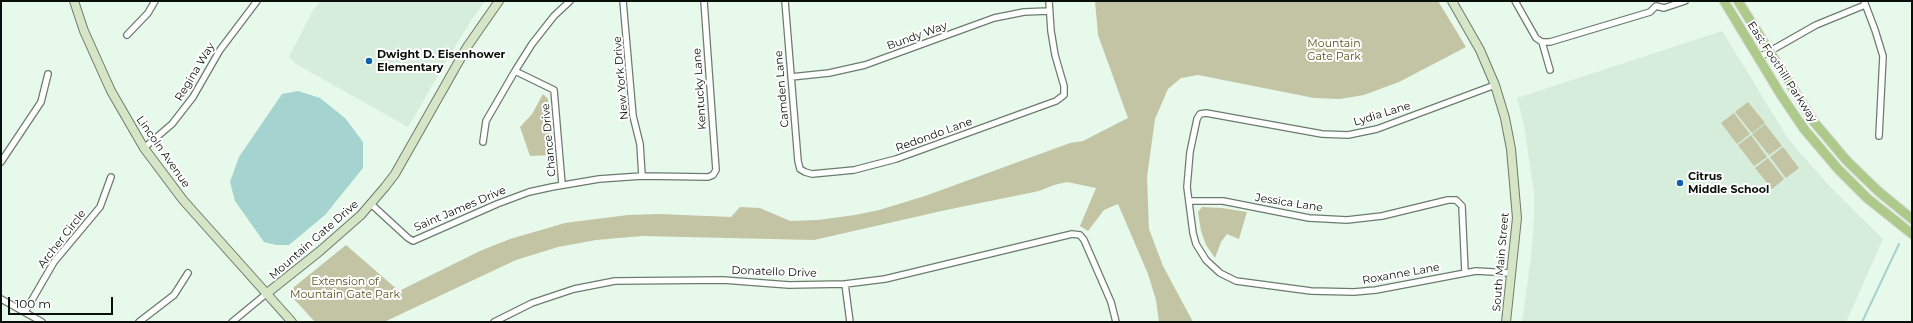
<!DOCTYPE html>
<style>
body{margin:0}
#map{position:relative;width:1913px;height:323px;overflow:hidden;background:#e7f9ea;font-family:Montserrat,sans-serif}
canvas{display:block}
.frame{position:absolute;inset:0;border:2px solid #090f0a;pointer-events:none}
.scale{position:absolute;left:8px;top:297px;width:105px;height:18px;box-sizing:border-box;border:2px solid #090f0a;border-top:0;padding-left:5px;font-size:12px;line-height:14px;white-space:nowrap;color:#090f0a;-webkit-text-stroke:3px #fff;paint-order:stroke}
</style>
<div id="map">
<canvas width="1913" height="323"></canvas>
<div class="frame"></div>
<div class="scale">100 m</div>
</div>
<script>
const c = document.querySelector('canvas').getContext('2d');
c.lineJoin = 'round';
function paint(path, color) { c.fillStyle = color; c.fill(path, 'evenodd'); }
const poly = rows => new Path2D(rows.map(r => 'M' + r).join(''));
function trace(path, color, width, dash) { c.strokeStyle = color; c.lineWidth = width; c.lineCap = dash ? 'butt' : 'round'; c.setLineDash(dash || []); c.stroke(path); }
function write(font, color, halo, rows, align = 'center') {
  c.font = font + ' Montserrat,sans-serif'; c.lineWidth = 4; c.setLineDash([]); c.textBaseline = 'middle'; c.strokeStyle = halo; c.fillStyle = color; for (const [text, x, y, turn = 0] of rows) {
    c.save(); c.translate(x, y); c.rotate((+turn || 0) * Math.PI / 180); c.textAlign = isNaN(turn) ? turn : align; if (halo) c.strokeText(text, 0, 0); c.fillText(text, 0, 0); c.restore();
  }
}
const built = poly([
 [321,1,485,1,472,19,456,45,408,127,296,64,289,57,313,10],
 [1722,31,1789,140,1833,190,1883,239,1846,322,1522,322,1531,258,1534,217,1534,193,1524,125,1517,98]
]);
const green = poly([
 [1095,1,1438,1,1466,47,1399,82,1364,95,1340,99,1314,98,1198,75,1181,78,1168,89,1155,119,1147,177,1149,229,1163,266,1193,322,1159,322,1156,300,1148,274,1118,204,1104,210,1088,231,1080,226,1096,188,1067,182,1054,185,1039,191,946,210,814,240,642,236,596,240,558,247,516,260,384,322,315,322,293,298,291,294,294,287,346,245,399,291,480,251,510,239,565,223,628,215,659,214,731,217,740,207,760,208,790,221,818,220,855,215,879,210,925,196,1070,143,1083,141,1128,118,1098,35],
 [543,94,548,99,552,155,530,156,520,127,532,114],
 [1748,102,1765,123,1752,133,1735,112],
 [1734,113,1750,134,1737,144,1721,123],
 [1765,124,1782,146,1769,155,1752,134],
 [1751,135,1767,157,1754,166,1738,145],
 [1783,147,1799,168,1786,178,1770,157],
 [1768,158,1784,179,1772,189,1755,168],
 [1202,207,1222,208,1247,212,1239,239,1227,234,1221,242,1215,258,1206,245,1201,231,1198,212]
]);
const water = poly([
 [298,91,320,98,345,118,363,142,363,168,325,215,289,245,276,245,264,242,235,201,230,182,239,157,282,94]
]);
const stream = poly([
 [1862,322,1899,244]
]);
const minor = poly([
 [623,1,633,116,640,144,642,176],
 [785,1,798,161,800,169,805,172,812,174,854,170,896,159,1056,101,1064,95,1064,86,1055,55,1051,31,1049,1],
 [1515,1,1536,38,1542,42,1550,70],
 [1864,1,1875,30,1883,56,1879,136],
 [127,35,148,13,155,1],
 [1542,42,1550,42,1650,12,1656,6,1664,8,1685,1],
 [1758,58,1816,25,1865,5],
 [515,71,554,90,562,184],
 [791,77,829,73,865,65,994,18,1024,12,1049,11],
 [1495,85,1377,129,1348,135,1322,134,1206,113,1200,114,1197,119,1190,152,1187,187,1193,233,1196,244,1206,260,1220,273,1236,281,1311,291,1354,292,1376,290,1476,271,1511,273],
 [483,142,486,121,515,71,532,44,554,16,570,1],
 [144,148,172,124,193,97,220,50,257,1],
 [1,162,41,102,48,74],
 [1189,201,1223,201,1309,218,1347,220,1382,216,1448,200,1456,200,1462,206,1465,272],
 [371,204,408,238,413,241,497,204,529,192,552,187,599,179,642,176,708,177,713,175,716,170,704,1],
 [845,284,850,322],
 [1,299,42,322],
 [25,312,54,262,100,207,111,177],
 [139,322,174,295,188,273],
 [232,322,266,294],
 [494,322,532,303,574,289,615,281,723,280,789,285,845,284,885,279,1072,234,1080,235,1084,240,1111,302,1116,322]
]);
const secondary = poly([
 [74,1,84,31,111,91,144,148,183,200,292,322],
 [1452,1,1480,50,1495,85,1505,118,1511,149,1517,218,1506,322],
 [266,294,320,251,361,215,385,187,395,174,467,47,499,1]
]);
const primary = poly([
 [1724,1,1781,95,1804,129,1838,169,1867,198,1912,234],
 [1738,1,1814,122,1847,161,1878,191,1912,219]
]);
const markers = [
 [369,61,4,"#0e5fae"],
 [1680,183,4,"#0e5fae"]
];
const streetNames = [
 ["Bundy Way",917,36,-20],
 ["Regina Way",195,72,-59],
 ["East Foothill Parkway",1782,72,57],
 ["New York Drive",621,78,-95],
 ["Kentucky Lane",700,89,-94],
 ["Camden Lane",782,89,-95],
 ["Lydia Lane",1382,114,-17],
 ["Redondo Lane",934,135,-20],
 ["Chance Drive",549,140,-95],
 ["Lincoln Avenue",163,152,55],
 ["Jessica Lane",1289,203,9],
 ["Saint James Drive",460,209,-23],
 ["Archer Circle",62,239,-52],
 ["Mountain Gate Drive",314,240,-41],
 ["South Main Street",1501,262,-85],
 ["Donatello Drive",774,272,2],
 ["Roxanne Lane",1401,274,-10]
];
const parkNames = [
 ["Mountain",1334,44],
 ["Gate Park",1334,57],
 ["Extension of",345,282],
 ["Mountain Gate Park",345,295]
];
const poiNames = [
 ["Dwight D. Eisenhower",377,55],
 ["Elementary",377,68],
 ["Citrus",1688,177],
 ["Middle School",1688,190]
];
paint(built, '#d5edda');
paint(green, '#c2c4a4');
paint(water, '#a5d3d0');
trace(stream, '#a5d3d0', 2);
trace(minor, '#6b7b6e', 8);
trace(secondary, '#6b7b6e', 10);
trace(primary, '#ddd', 11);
trace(minor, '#fff', 5.5);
trace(secondary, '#d6e5c5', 8);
trace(primary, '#adca8b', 9);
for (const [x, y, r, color] of markers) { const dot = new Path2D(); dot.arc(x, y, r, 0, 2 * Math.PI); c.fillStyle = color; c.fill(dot); trace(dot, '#fff', 1.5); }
write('11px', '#090f0a', '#fff', streetNames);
write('11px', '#55561d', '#fff', parkNames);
write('bold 11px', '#090f0a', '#fff', poiNames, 'left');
</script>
